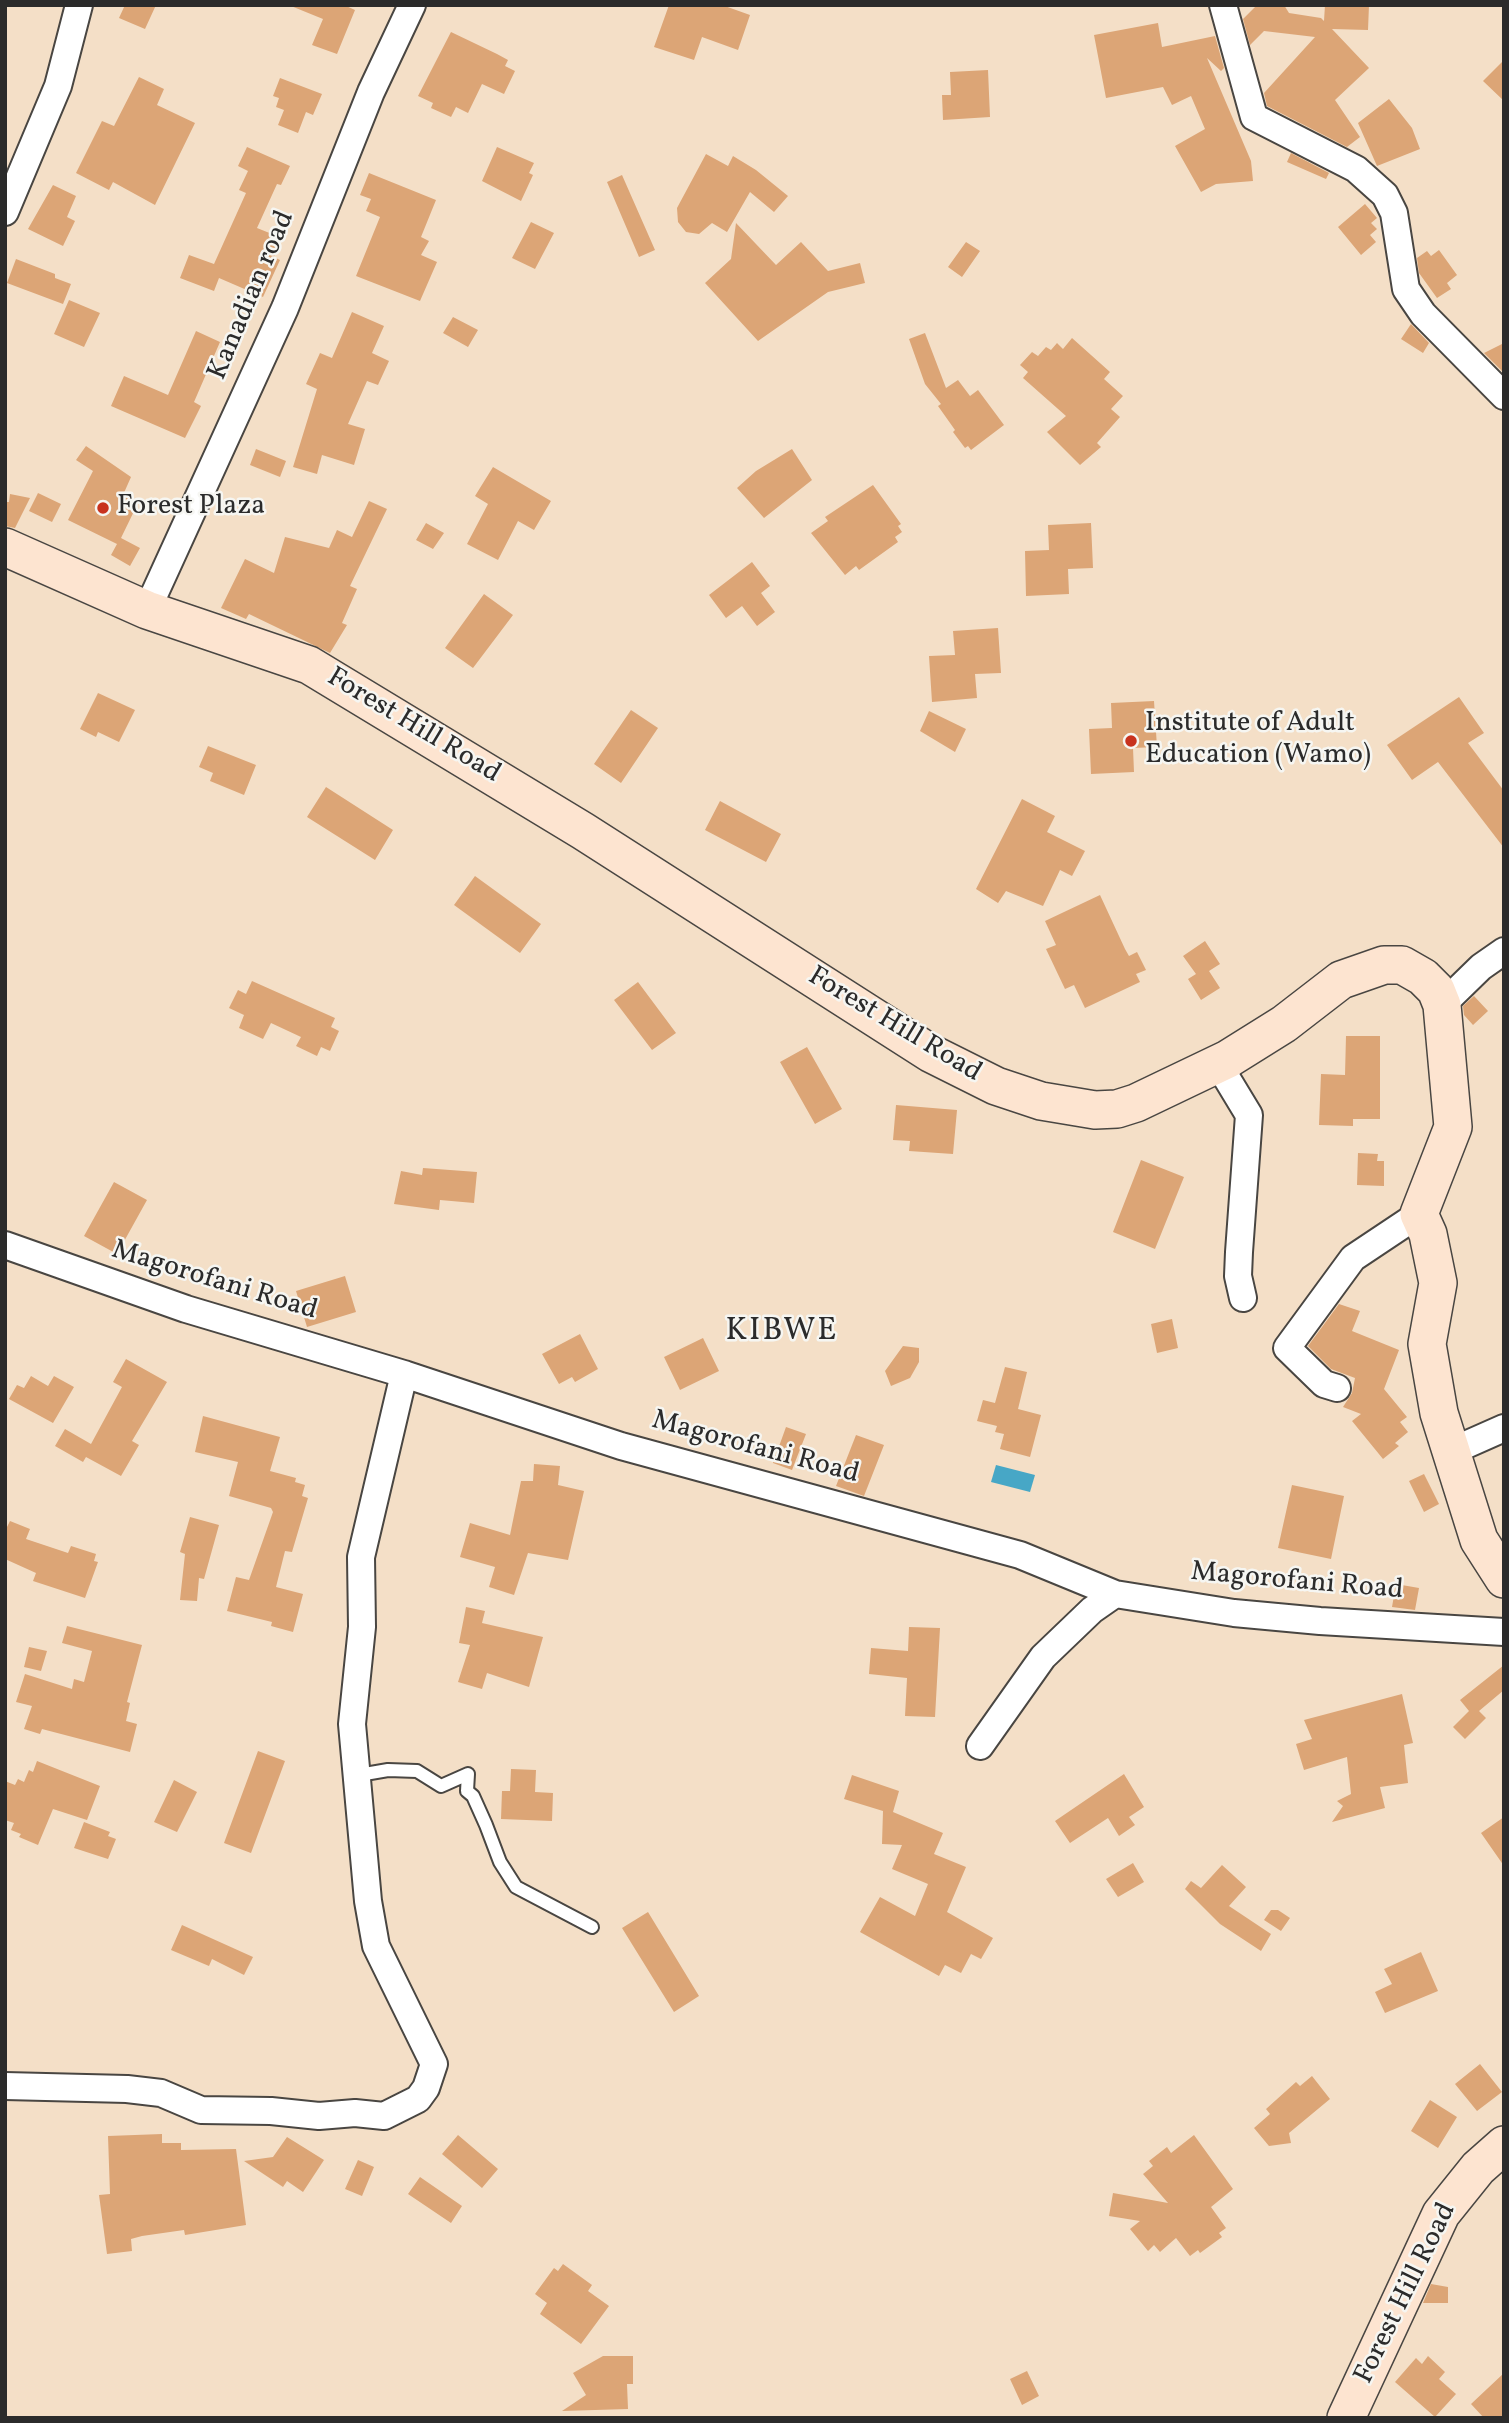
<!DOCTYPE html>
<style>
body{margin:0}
#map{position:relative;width:1509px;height:2423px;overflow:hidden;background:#f4dfc7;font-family:Vollkorn,serif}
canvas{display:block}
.frame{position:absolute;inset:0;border:7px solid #2b2b2b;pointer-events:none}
</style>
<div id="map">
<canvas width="1509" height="2423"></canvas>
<div class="frame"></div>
</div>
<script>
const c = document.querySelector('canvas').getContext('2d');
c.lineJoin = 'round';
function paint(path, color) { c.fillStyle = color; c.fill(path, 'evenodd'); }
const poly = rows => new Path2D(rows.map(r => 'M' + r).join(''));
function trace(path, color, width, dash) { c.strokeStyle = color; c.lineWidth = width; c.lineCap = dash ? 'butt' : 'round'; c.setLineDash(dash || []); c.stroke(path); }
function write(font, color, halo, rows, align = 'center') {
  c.font = font + ' Vollkorn,serif'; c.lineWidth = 5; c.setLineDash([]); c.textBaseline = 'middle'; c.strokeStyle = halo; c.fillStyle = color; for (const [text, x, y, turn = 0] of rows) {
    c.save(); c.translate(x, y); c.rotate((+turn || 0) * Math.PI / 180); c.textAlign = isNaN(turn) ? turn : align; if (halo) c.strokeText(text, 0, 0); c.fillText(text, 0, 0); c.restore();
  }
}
const water = poly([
 [996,1465,1035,1475,1030,1492,991,1482]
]);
const building = poly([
 [125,5,156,5,145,29,119,18],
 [344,5,355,10,337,54,312,45,323,19,291,6],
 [669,5,722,5,750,15,738,50,702,37,694,60,654,47],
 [1257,5,1284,5,1289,13,1321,18,1324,21,1325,5,1369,5,1368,30,1332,29,1369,68,1335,100,1360,137,1347,147,1267,106,1264,93,1315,37,1264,31,1250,45,1243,19],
 [1158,23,1162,47,1215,36,1224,68,1221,71,1207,58,1251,161,1253,181,1216,184,1201,192,1175,146,1205,129,1191,96,1172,105,1163,87,1106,98,1094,35],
 [451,32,497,54,508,60,505,66,515,71,504,94,482,84,468,113,456,107,451,117,431,108,433,103,418,96],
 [1504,60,1504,101,1483,81],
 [988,70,990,117,943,120,942,95,951,95,950,72],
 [139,77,164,89,157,105,195,123,155,205,113,182,109,190,76,173,102,121,114,126],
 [280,78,322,94,313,115,306,112,298,133,278,125,284,110,276,107,279,98,273,96],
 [1389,99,1412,128,1420,149,1377,166,1358,123],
 [247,147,290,166,281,185,277,184,257,228,282,238,274,257,280,260,263,297,219,278,214,291,180,278,189,255,214,264,246,193,239,190,248,171,238,166],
 [497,147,534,163,529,173,533,175,521,201,482,181],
 [1291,153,1329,173,1326,179,1287,162],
 [706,154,728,166,733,156,756,170,788,196,774,212,750,192,727,232,712,223,699,234,686,232,678,222,677,208],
 [369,173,436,200,421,237,429,241,421,255,437,262,420,301,356,276,380,217,366,211,371,199,360,195],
 [622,175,655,250,639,257,607,182],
 [53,185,76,196,67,217,75,221,63,246,28,229],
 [1365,204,1377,218,1371,223,1377,229,1370,235,1376,242,1361,255,1338,227],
 [531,222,554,233,535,269,512,258],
 [736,223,776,265,801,242,828,271,860,263,865,283,828,292,758,341,705,283,731,259],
 [966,242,980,251,962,277,948,267],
 [1439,250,1457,275,1447,283,1451,289,1437,298,1419,273,1417,258,1427,251,1431,256],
 [16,259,55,274,55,278,71,284,63,304,7,283],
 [69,300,100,313,84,347,54,334],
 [352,312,384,326,372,353,389,361,378,385,367,381,348,424,365,429,354,465,322,455,317,474,293,467,317,389,306,384,320,353,332,358],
 [453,317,478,330,468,347,443,333],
 [1411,324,1429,343,1423,353,1401,339],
 [196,331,220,342,194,402,201,406,185,438,111,406,124,376,168,395],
 [925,333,946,388,958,380,970,396,978,390,1004,425,971,450,968,446,965,448,953,432,955,430,938,406,941,404,925,384,909,339],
 [1072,338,1110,372,1104,379,1123,396,1111,409,1120,417,1097,443,1101,447,1080,465,1047,432,1066,416,1023,378,1028,372,1020,365,1032,352,1038,356,1046,347,1051,350,1057,343,1063,349],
 [1504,343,1504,373,1484,353],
 [86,446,131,477,123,495,138,503,121,538,140,548,130,566,111,555,117,544,68,520,93,471,76,460],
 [256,449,286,461,280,477,250,465],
 [792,449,812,480,764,518,737,488,756,471],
 [493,467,551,501,534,530,518,521,498,560,467,544,488,504,475,496],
 [873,485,901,524,898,526,902,532,895,537,898,542,859,570,856,566,845,575,811,533,828,521,825,517],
 [38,493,61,504,52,522,29,511],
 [10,494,30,498,15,528,5,526,5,502,9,502],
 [369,501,387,509,350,586,357,589,342,623,347,625,330,653,249,614,246,619,221,608,245,559,274,573,285,537,329,548,337,530,352,537],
 [426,523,444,533,433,549,416,540],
 [1091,523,1093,568,1068,569,1069,594,1026,596,1025,551,1049,550,1048,525],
 [752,562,770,586,761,593,775,612,757,626,742,606,726,618,709,595],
 [484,594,513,615,473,668,445,648],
 [998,628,1001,673,975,674,977,698,932,702,929,656,955,655,953,631],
 [98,693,135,710,119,742,98,732,96,737,80,729],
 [1459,697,1484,733,1468,743,1504,791,1504,848,1438,762,1412,780,1387,745],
 [1154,701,1157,747,1133,748,1134,772,1091,774,1089,729,1112,728,1111,703],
 [631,710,658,728,621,783,594,764],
 [929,711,966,729,955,752,920,731],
 [208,746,256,765,244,795,210,781,213,773,199,767],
 [326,787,393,830,375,860,307,817],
 [1022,799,1055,816,1047,832,1085,851,1072,876,1060,870,1043,906,1006,891,998,903,976,889],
 [720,801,781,834,766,862,705,830],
 [475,876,541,924,520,953,454,905],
 [1100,895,1125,949,1129,956,1137,952,1146,970,1136,974,1140,982,1085,1008,1074,985,1065,989,1046,949,1056,945,1045,921],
 [1205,941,1220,964,1209,971,1220,988,1201,1000,1188,979,1196,974,1183,956],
 [252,981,335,1018,331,1027,339,1031,330,1051,321,1047,317,1056,296,1046,301,1037,271,1023,263,1039,239,1028,244,1015,229,1008,238,990,246,994],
 [638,982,676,1033,652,1050,614,1000],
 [1474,996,1488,1011,1473,1025,1464,1015,1463,1006],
 [1346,1036,1380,1036,1380,1119,1353,1119,1353,1126,1319,1125,1321,1074,1345,1075],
 [807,1047,842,1109,815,1124,780,1062],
 [896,1105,957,1110,953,1154,909,1151,910,1141,893,1140],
 [1358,1153,1378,1154,1377,1161,1384,1161,1384,1186,1357,1185],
 [1141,1160,1184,1177,1155,1249,1113,1232],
 [423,1168,477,1172,474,1203,440,1200,439,1210,394,1204,401,1171,422,1175],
 [114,1182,147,1200,117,1254,84,1236],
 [345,1276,356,1312,307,1327,296,1291],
 [1339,1304,1360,1311,1352,1331,1399,1350,1384,1389,1407,1417,1400,1422,1408,1432,1395,1443,1399,1446,1383,1459,1352,1421,1361,1414,1343,1407,1352,1393,1355,1378,1331,1369,1308,1346],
 [1172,1319,1178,1348,1157,1353,1151,1324],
 [580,1334,598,1369,575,1382,572,1377,559,1384,542,1354],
 [703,1338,719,1371,680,1390,664,1357],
 [903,1346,919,1348,919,1362,910,1378,891,1386,885,1371],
 [126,1359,167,1382,132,1441,139,1445,121,1476,86,1457,83,1462,55,1446,65,1429,91,1444,122,1387,113,1382],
 [1005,1367,1027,1372,1018,1409,1041,1415,1030,1457,1000,1449,1004,1434,995,1432,997,1426,977,1421,983,1400,995,1403],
 [31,1376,48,1386,54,1376,74,1387,53,1423,9,1399,17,1385,24,1388],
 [203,1416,280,1437,270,1471,296,1478,295,1482,305,1485,302,1496,308,1498,292,1552,285,1551,276,1587,303,1594,293,1632,271,1626,272,1622,227,1611,236,1577,249,1580,273,1512,271,1508,229,1496,238,1462,195,1452],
 [786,1427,806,1434,792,1470,773,1463],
 [856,1435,884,1445,864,1496,836,1486],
 [534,1464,560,1466,558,1485,584,1491,568,1560,528,1553,514,1595,489,1587,495,1567,460,1557,470,1523,510,1535,521,1481,533,1481],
 [1424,1474,1439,1504,1424,1512,1409,1481],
 [1292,1485,1344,1496,1331,1559,1278,1548],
 [190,1517,219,1525,204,1579,199,1578,197,1601,180,1600,185,1554,180,1552],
 [10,1521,30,1529,26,1539,68,1553,71,1546,96,1554,94,1561,98,1562,85,1598,33,1581,36,1573,5,1559,5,1531],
 [1396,1584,1419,1588,1415,1610,1392,1607],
 [466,1607,485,1611,482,1623,543,1637,529,1687,487,1673,482,1689,458,1682,470,1645,459,1643],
 [67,1626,142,1645,127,1702,130,1703,126,1721,137,1724,130,1752,42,1729,40,1734,24,1729,32,1706,16,1702,25,1674,72,1689,74,1679,84,1682,92,1651,62,1643],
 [909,1627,940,1628,935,1717,905,1716,907,1678,869,1674,871,1648,908,1651],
 [29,1647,47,1651,41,1671,24,1667],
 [1504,1665,1504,1690,1479,1711,1486,1718,1465,1739,1453,1727,1469,1711,1460,1700],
 [1402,1694,1413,1743,1404,1745,1408,1783,1380,1787,1385,1808,1332,1822,1343,1806,1337,1801,1351,1794,1347,1757,1304,1770,1296,1744,1312,1739,1304,1720],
 [258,1751,285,1761,251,1853,224,1843],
 [37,1761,100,1786,87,1820,53,1809,38,1845,19,1837,21,1834,11,1830,14,1823,5,1820,5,1781,15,1785,18,1779,24,1782,29,1770,33,1772],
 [511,1769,536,1770,535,1792,553,1793,552,1821,501,1819,502,1791,510,1791],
 [1124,1774,1144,1807,1129,1817,1135,1825,1119,1836,1108,1818,1070,1843,1055,1821],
 [852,1775,899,1791,893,1812,943,1833,934,1854,966,1867,947,1912,993,1938,981,1959,971,1954,961,1973,945,1965,939,1976,860,1932,880,1897,915,1916,928,1884,892,1869,902,1845,882,1844,883,1811,844,1799],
 [174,1780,197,1792,177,1832,154,1822],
 [1504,1817,1504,1866,1481,1833],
 [84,1822,110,1832,108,1836,116,1839,108,1859,74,1848],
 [1133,1863,1144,1882,1118,1897,1106,1879],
 [1222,1865,1246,1887,1229,1906,1271,1934,1261,1951,1220,1924,1185,1889,1191,1881,1201,1888],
 [1271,1910,1278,1910,1290,1918,1281,1931,1264,1920],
 [648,1912,699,1996,674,2012,622,1928],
 [182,1925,253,1957,244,1975,212,1959,209,1966,171,1950],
 [1421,1952,1438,1991,1385,2013,1375,1992,1392,1984,1384,1969],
 [1480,2064,1502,2092,1477,2111,1455,2084],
 [1312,2076,1330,2099,1289,2133,1291,2143,1269,2146,1254,2128,1270,2114,1266,2109,1296,2082,1300,2086],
 [1430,2100,1457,2117,1438,2148,1411,2131],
 [162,2134,162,2143,181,2143,181,2150,236,2149,246,2225,185,2235,184,2230,142,2236,131,2239,132,2251,107,2254,99,2195,110,2194,108,2136],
 [458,2135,498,2169,482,2188,442,2154],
 [1194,2135,1233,2189,1211,2207,1226,2228,1219,2233,1222,2237,1200,2253,1198,2250,1190,2256,1176,2238,1160,2252,1154,2245,1148,2251,1130,2229,1140,2221,1109,2216,1113,2193,1168,2203,1143,2174,1153,2166,1149,2161,1167,2147,1171,2153],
 [287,2137,324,2160,303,2192,287,2181,283,2187,244,2161,273,2157],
 [358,2160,374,2167,362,2196,345,2189],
 [420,2177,462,2206,451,2223,408,2194],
 [563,2264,592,2285,588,2291,609,2306,581,2344,540,2314,547,2303,535,2294,554,2268,558,2271],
 [1431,2284,1448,2287,1448,2303,1423,2303],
 [603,2356,633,2356,633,2384,627,2384,628,2409,562,2411,586,2395,573,2373],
 [1428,2356,1445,2372,1439,2379,1456,2394,1435,2417,1395,2382,1416,2358,1422,2364],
 [1027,2371,1039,2396,1022,2405,1010,2379],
 [1504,2373,1504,2418,1484,2418,1471,2404]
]);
const lane = poly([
 [359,1775,388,1770,417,1771,441,1786,468,1774,467,1791,473,1796,486,1825,500,1862,516,1887,592,1927]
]);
const street = poly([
 [1223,5,1254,117,1356,169,1385,195,1394,213,1406,289,1423,314,1504,396],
 [5,212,58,86,79,5],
 [147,610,285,308,371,92,412,5],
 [1442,1005,1481,967,1504,951],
 [1228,1059,1226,1077,1249,1115,1239,1252,1238,1276,1243,1298],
 [5,1245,186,1309,404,1374,621,1446,1020,1555,1115,1594,1234,1613,1320,1621,1504,1632],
 [1337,1388,1324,1384,1287,1348,1353,1258,1419,1214],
 [1452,1451,1504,1428],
 [980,1746,1043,1657,1092,1610,1115,1594],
 [5,2086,127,2089,161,2093,201,2110,271,2111,319,2116,355,2113,384,2116,418,2099,426,2088,434,2064,376,1946,368,1901,352,1724,362,1627,361,1557,404,1374]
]);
const secondary = poly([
 [5,547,147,610,309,665,583,831,930,1053,996,1086,1041,1101,1095,1110,1117,1109,1136,1103,1228,1059,1284,1024,1341,980,1384,965,1402,965,1423,977,1436,990,1442,1005,1453,1127,1419,1214,1428,1234,1438,1283,1427,1344,1439,1413,1479,1540,1504,1579],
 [1346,2418,1441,2214,1478,2168,1504,2145]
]);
const markers = [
 [103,508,7,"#c8321e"],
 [1131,741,7,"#c8321e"]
];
const streetNames = [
 ["Kanadian road",253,296,-67],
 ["Forest Hill Road",413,727,31],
 ["Forest Hill Road",894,1026,31],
 ["Magorofani Road",214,1282,17],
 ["Magorofani Road",755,1449,15],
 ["Magorofani Road",1297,1583,5],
 ["Forest Hill Road",1407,2294,-64]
];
const poiNames = [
 ["Forest Plaza",117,508],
 ["Institute of Adult",1145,725],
 ["Education (Wamo)",1145,757]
];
const quarterNames = [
 ["KIBWE",782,1333]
];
paint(water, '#47a7c6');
paint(building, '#dca576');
trace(lane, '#494642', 16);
trace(street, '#494642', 30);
trace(secondary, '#494642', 40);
trace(lane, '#fff', 12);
trace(street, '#fff', 26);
trace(secondary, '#fde4d0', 37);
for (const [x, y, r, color] of markers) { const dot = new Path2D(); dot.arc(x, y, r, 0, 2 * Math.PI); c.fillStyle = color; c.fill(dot); trace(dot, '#f6f6f2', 2.5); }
write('28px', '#2b2b2b', '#f6f6f2', streetNames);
write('28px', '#2b2b2b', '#f6f6f2', poiNames, 'left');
c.letterSpacing = '2px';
write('32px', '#2b2b2b', '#f6f6f2', quarterNames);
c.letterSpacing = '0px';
</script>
